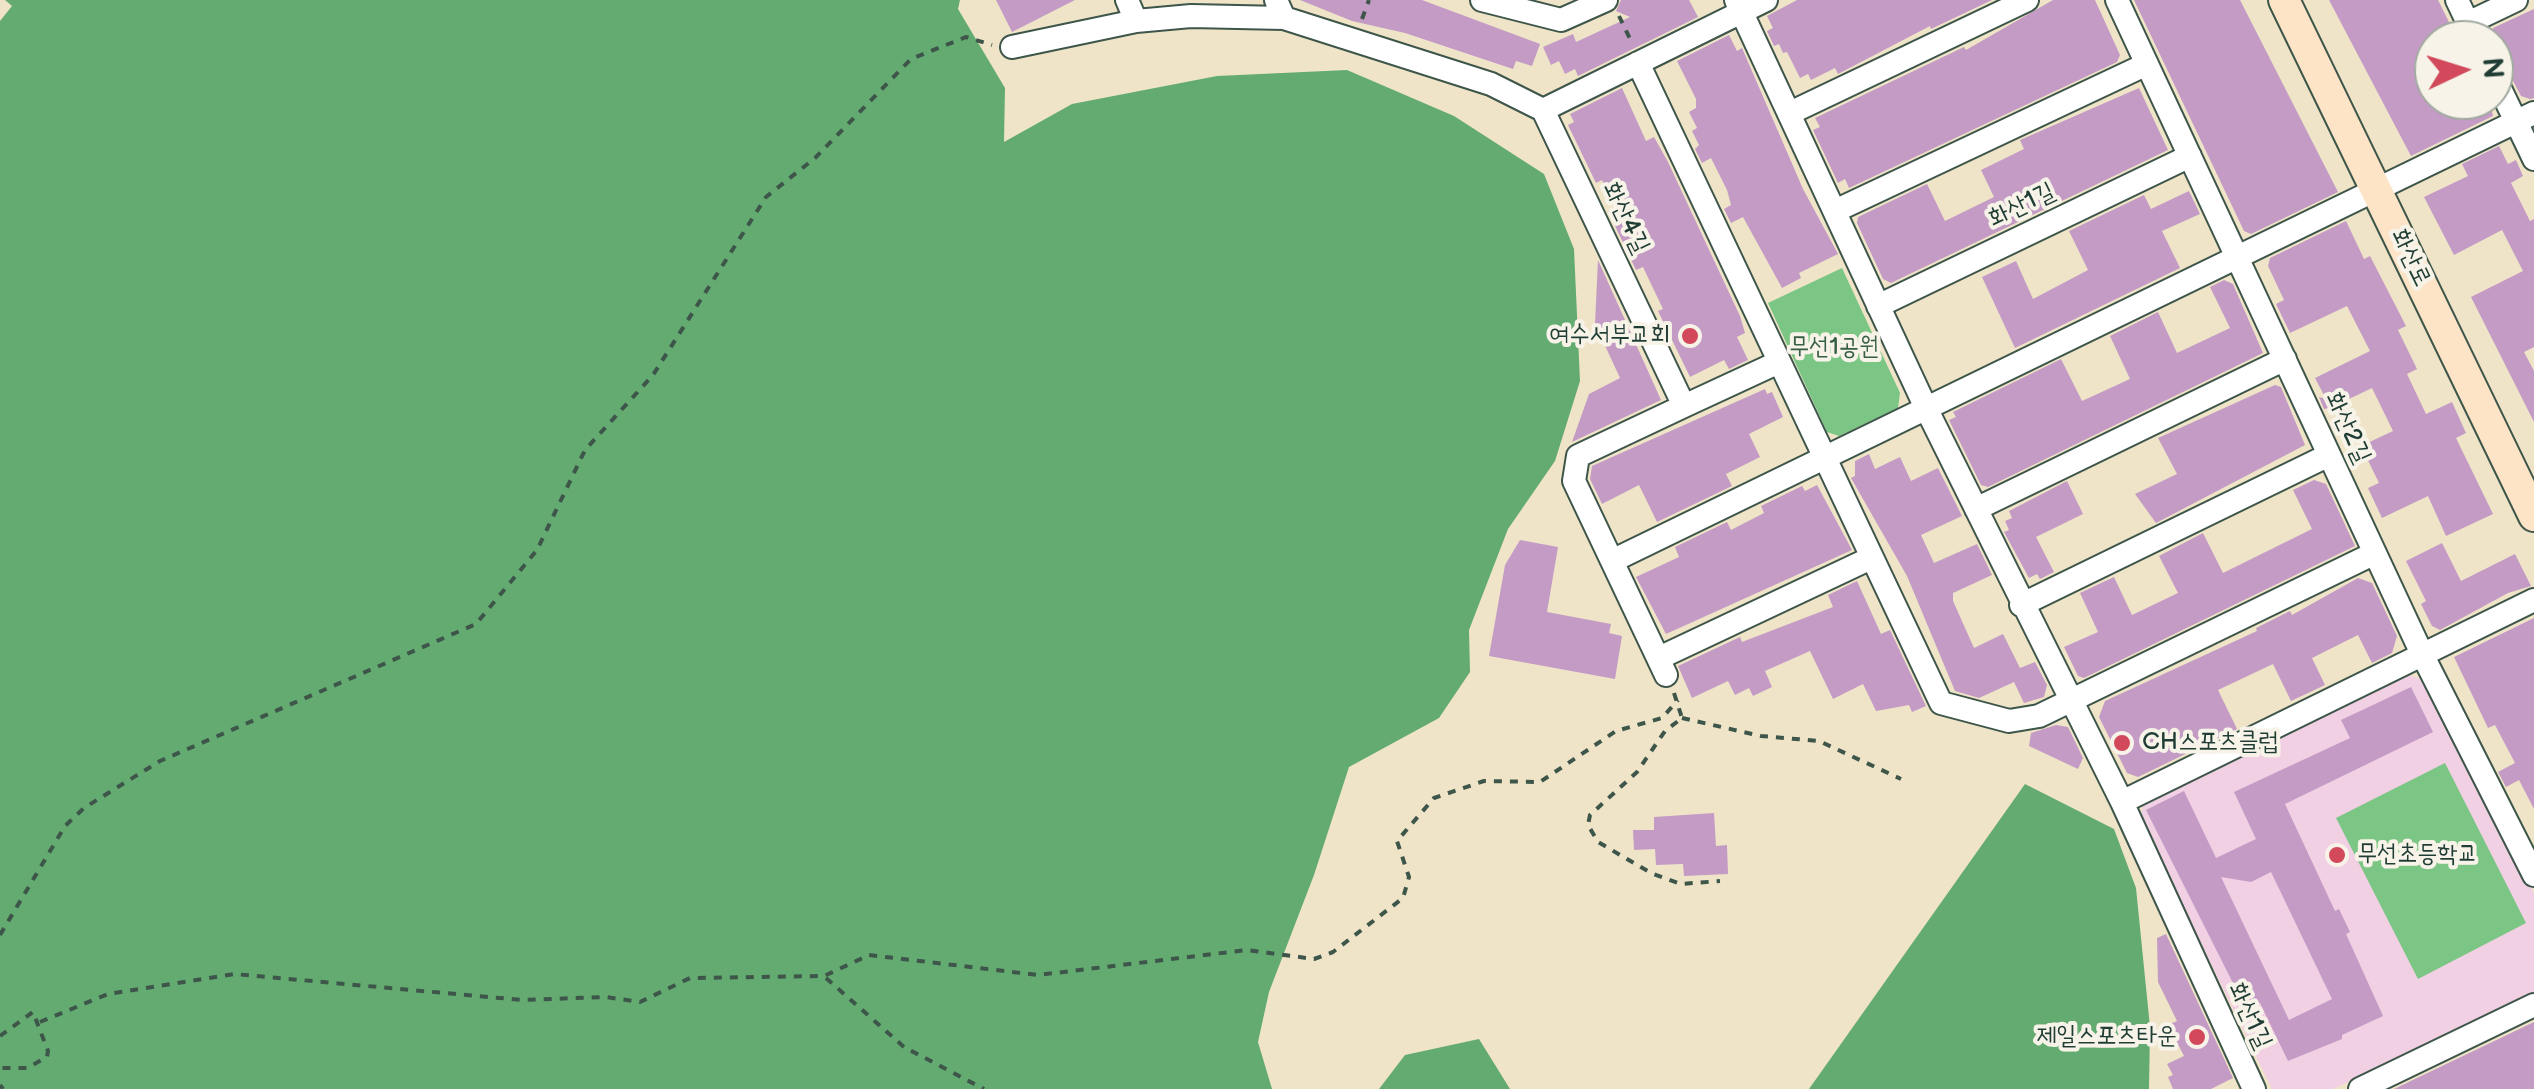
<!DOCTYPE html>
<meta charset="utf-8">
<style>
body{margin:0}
#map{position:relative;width:2534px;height:1089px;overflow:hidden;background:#efe4c8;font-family:"Balsamiq Sans",sans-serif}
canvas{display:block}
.north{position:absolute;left:2414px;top:20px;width:100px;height:100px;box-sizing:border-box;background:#f7f3e8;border:2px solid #a1aaa0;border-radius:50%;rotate:86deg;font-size:28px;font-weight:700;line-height:40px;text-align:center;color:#1f3d34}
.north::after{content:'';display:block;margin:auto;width:35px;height:45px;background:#d1495b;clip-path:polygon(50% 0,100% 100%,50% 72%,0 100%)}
</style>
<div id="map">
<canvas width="2534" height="1089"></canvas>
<div class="north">N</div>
</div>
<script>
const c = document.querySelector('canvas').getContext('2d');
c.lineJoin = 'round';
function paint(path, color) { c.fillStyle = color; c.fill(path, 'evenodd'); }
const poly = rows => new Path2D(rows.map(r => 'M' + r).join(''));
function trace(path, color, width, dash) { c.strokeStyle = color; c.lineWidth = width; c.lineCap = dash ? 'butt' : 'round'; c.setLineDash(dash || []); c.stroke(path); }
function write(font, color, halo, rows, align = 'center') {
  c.font = font + ' "Balsamiq Sans","Poor Story",sans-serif'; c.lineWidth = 8; c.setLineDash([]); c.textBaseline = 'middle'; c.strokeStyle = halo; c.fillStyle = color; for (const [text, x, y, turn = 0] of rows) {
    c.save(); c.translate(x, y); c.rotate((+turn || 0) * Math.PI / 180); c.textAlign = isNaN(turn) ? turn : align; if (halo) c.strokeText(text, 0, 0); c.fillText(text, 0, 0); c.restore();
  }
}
const built = poly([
 [2409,675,2427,681,2534,893,2534,995,2333,1089,2272,1089,2140,818,2144,802]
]);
const green = poly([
 [1842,268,1900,393,1898,408,1839,436,1827,432,1768,303],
 [2445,763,2526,923,2418,979,2336,818]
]);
const forest = poly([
 [5,0,960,0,958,9,1005,88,1004,142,1072,104,1217,76,1347,70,1454,116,1544,174,1574,249,1580,381,1555,461,1508,529,1469,630,1470,672,1439,718,1349,767,1314,875,1269,992,1258,1042,1272,1089,0,1089,0,21,12,6],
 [2025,784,2114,829,2136,888,2150,1027,2149,1089,1809,1089],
 [1479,1039,1510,1089,1379,1089,1405,1055]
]);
const building = poly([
 [996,0,1075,0,1012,32],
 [1300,0,1422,0,1540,44,1532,66,1516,61,1513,69,1405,33,1352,21],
 [1621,0,1689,0,1698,17,1578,76,1575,69,1565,74,1559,61,1551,65,1543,47,1573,34,1576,42,1630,17,1616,11],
 [1797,0,1992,0,1931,29,1930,26,1838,74,1835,68,1811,80,1808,74,1800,78,1787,52,1783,53,1779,44,1774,46,1767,31,1773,28,1767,16],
 [2053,0,2095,0,2120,55,2117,62,1849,188,1845,179,1838,183,1813,130,1820,127,1815,118,1964,47,1966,50],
 [2134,0,2240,0,2338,192,2251,234,2244,231],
 [2329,0,2438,0,2458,40,2434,40,2434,100,2489,100,2493,116,2411,156],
 [2534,9,2534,98,2530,99,2521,96,2490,37,2493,28],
 [1729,35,1737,51,1742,48,1803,189,1838,254,1799,273,1801,278,1782,288,1743,217,1731,223,1724,209,1731,205,1727,190,1711,158,1702,163,1695,149,1699,145,1692,131,1697,128,1689,112,1696,108,1696,99,1677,61],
 [1622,88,1646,141,1654,137,1668,162,1740,316,1745,333,1737,337,1748,360,1729,369,1724,360,1690,377,1658,311,1663,309,1643,267,1636,270,1608,211,1615,208,1602,180,1596,183,1568,125,1574,122,1570,114],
 [2139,88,2168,150,1891,283,1883,279,1857,223,1858,217,1927,184,1945,221,1994,197,1981,170,2024,149,2020,140],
 [2499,146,2508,164,2516,160,2523,176,2511,183,2530,221,2534,219,2534,347,2524,352,2534,371,2534,422,2471,297,2523,271,2502,230,2454,255,2424,197,2468,176,2462,164],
 [2189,191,2200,214,2162,231,2180,268,2015,348,1982,277,2016,261,2033,299,2088,270,2069,231,2144,195,2151,209],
 [2346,221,2364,259,2370,256,2406,326,2398,330,2417,369,2407,374,2426,414,2452,402,2466,433,2456,438,2493,514,2446,536,2428,496,2382,518,2368,488,2379,483,2361,446,2393,431,2372,388,2330,408,2324,409,2319,397,2326,399,2315,378,2370,351,2347,306,2290,333,2276,304,2284,300,2268,266,2270,258],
 [1598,260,1661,400,1572,442,1589,394,1620,378,1595,324],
 [2224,280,2233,284,2263,353,1988,487,1981,485,1949,420,1956,417,1953,412,2061,359,2082,401,2130,379,2110,336,2158,312,2177,353,2230,328,2210,287],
 [2275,385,2281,387,2305,445,2156,523,2135,494,2177,474,2158,438],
 [1765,389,1767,394,1772,392,1783,417,1749,434,1760,457,1726,474,1732,486,1657,522,1639,485,1602,504,1590,479,1592,466],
 [1869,454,1875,469,1900,457,1911,481,1938,468,1962,516,1921,535,1934,563,1977,544,1992,575,1953,593,1953,601,1974,648,2003,634,2020,668,2035,662,2047,685,2044,697,2024,703,2014,682,1979,698,1955,691,1907,576,1851,478,1855,476,1855,461],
 [2314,480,2326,484,2355,546,2084,678,2078,676,2064,647,2098,632,2080,593,2114,577,2132,615,2178,593,2159,556,2203,533,2223,573,2312,529,2293,490],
 [2067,481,2083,514,2036,537,2054,572,2040,579,2037,574,2029,578,2004,532,2009,530,2005,521,2012,518,2009,511],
 [1817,485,1852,550,1666,634,1636,577,1679,557,1675,547,1727,522,1731,530,1764,513,1761,506,1802,486,1805,491],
 [1520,540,1558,547,1547,612,1611,624,1609,633,1622,636,1615,679,1489,656,1505,565],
 [2442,543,2461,581,2515,554,2531,586,2508,593,2440,630,2432,626,2421,604,2426,601,2406,561],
 [2358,578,2372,583,2397,636,2392,653,2372,663,2358,635,2312,658,2325,685,2291,701,2273,664,2218,690,2237,729,2138,777,2127,773,2099,717,2105,701,2257,631,2256,628,2290,611,2292,615],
 [1857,581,1881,634,1890,630,1926,706,1912,712,1909,705,1876,711,1863,684,1833,699,1810,651,1765,671,1772,687,1753,696,1749,688,1735,695,1728,681,1692,698,1678,666,1740,637,1742,642,1833,607,1828,595],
 [2534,618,2534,809,2519,780,2506,787,2498,772,2515,763,2495,725,2488,728,2454,657],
 [2411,687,2433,732,2285,804,2335,911,2339,909,2350,932,2346,934,2383,1016,2342,1035,2342,1039,2288,1061,2260,1003,2246,1009,2146,810,2184,791,2216,858,2256,839,2234,792,2350,738,2341,720],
 [2271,872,2332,999,2289,1020,2221,877,2251,882],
 [2056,725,2068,727,2083,758,2078,769,2029,746,2031,733],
 [1714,813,1716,846,1727,845,1728,874,1684,876,1683,864,1656,865,1655,849,1634,850,1633,830,1654,830,1654,817],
 [2166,934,2233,1078,2211,1089,2173,1089,2168,1077,2173,1075,2167,1064,2184,1056,2168,1025,2177,1021,2158,982,2157,938],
 [2534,1022,2534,1089,2394,1089]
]);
const path = poly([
 [1619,16,1632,43],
 [1362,19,1369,0],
 [1674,693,1682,718,1665,731,1637,772,1590,815,1588,825,1598,842,1651,873,1681,884,1720,881],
 [1682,718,1761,736,1819,741,1901,779],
 [0,935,65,826,84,808,160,761,476,624,537,550,585,450,653,375,766,197,815,158,911,59,966,37,992,45],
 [826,978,904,1047,984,1089],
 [40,1022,108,994,234,974,522,1000,606,997,640,1002,690,978,824,976,869,955,1038,975,1247,950,1314,959,1333,952,1403,898,1409,877,1397,841,1434,798,1484,781,1540,782,1616,731,1662,718,1678,700],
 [0,1036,33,1012,48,1051,47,1057,27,1068,0,1068],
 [0,1085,3,1089]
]);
const street = poly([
 [1276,0,1284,18,1491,84,1543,110,1684,406,1578,456,1574,481,1666,675],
 [1482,0,1561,20,1606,0],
 [1736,0,1926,408,2122,802,2254,1089],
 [2117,0,2422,654,2534,875],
 [2457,0,2476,40],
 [1136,21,1191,16,1284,18],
 [2468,23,2516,0],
 [1012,47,1136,21,1127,0],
 [1638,63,1941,703,2009,721,2039,716,2375,553],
 [2494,76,2534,159],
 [1543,110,1766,0],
 [1790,113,2027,0],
 [1835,211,2147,64],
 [1878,306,2190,156],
 [1684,406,1779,362],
 [1976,509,2285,359],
 [1612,561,2534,113],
 [2021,605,2329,455],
 [1659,658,1871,558],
 [2122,802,2534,600],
 [2360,1089,2534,1005]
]);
const secondary = poly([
 [2284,0,2534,516]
]);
const markers = [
 [1690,336,10,"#d1495b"],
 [2122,743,10,"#d1495b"],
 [2337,855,10,"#d1495b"],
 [2197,1037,10,"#d1495b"]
];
const streetNames = [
 ["화산1길",2022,206,-26],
 ["화산4길",1625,218,64],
 ["화산로",2410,258,64],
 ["화산2길",2347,428,65],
 ["화산1길",2249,1016,65]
];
const poiNames = [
 ["여수서부교회",1670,336],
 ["CH스포츠클럽",2142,743,"left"],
 ["무선초등학교",2357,855,"left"],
 ["제일스포츠타운",2177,1037]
];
const parkNames = [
 ["무선1공원",1834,348]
];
paint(built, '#f1d0e4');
paint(green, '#7bc684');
paint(forest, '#64ab72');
paint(building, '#c39bc5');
trace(street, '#3e564a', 26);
trace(secondary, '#3e564a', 34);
trace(path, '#3e564a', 4, [8, 8]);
trace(street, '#fff', 22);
trace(secondary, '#fee4c6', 30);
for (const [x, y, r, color] of markers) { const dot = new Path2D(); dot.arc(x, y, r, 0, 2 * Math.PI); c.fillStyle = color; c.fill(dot); trace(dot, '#f7f3e8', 4); }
write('25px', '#1f3d34', '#f7f3e8', streetNames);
write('25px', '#1f3d34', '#f7f3e8', poiNames, 'right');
write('25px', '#365f48', '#f7f3e8', parkNames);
</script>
